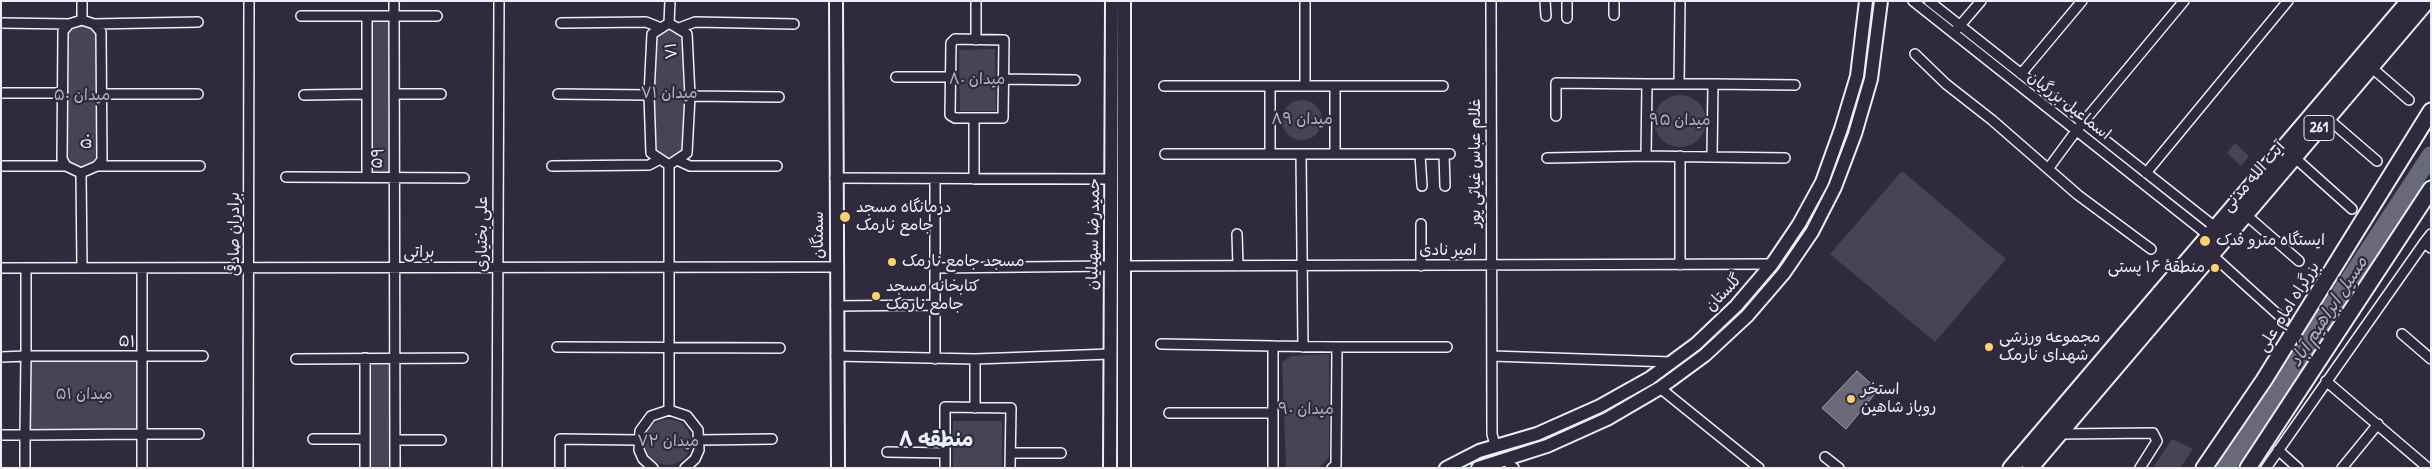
<!DOCTYPE html>
<meta charset="utf-8">
<style>
body{margin:0}
#map{position:relative;width:2432px;height:469px;overflow:hidden;background:#2f2a3d;font-family:"Patrick Hand",sans-serif}
canvas{display:block}
.frame{position:absolute;inset:0;border:2px solid #e8f1f8;pointer-events:none}
</style>
<div id="map">
<canvas width="2432" height="469"></canvas>
<div class="frame"></div>
</div>
<script>
const c = document.querySelector('canvas').getContext('2d');
c.lineJoin = 'round';
function paint(path, color) { c.fillStyle = color; c.fill(path, 'evenodd'); }
const poly = rows => new Path2D(rows.map(r => 'M' + r).join(''));
function trace(path, color, width, dash) { c.strokeStyle = color; c.lineWidth = width; c.lineCap = dash ? 'butt' : 'round'; c.setLineDash(dash || []); c.stroke(path); }
function write(font, color, halo, rows, align = 'center') {
  c.font = font + ' "Patrick Hand","Playpen Sans Arabic",sans-serif'; c.lineWidth = 4.5; c.setLineDash([]); c.textBaseline = 'middle'; c.strokeStyle = halo; c.fillStyle = color; for (const [text, x, y, turn = 0] of rows) {
    c.save(); c.translate(x, y); c.rotate((+turn || 0) * Math.PI / 180); c.textAlign = isNaN(turn) ? turn : align; if (halo) c.strokeText(text, 0, 0); c.fillText(text, 0, 0); c.restore();
  }
}
const green = poly([
 [367,16,394,16,394,176,367,176],
 [82,20,101,32,102,160,90,170,66,166,63,31],
 [669,23,687,34,687,153,669,165,651,153,652,34],
 [995,49,996,111,960,111,959,50],
 '1654 121a26 26 0 1 1 52 0a26 26 0 1 1-52 0Z',
 '1282 120a20 20 0 1 1 40 0a20 20 0 1 1-40 0Z',
 [2235,143,2249,156,2241,166,2227,153],
 [1902,171,2006,259,1935,342,1830,254],
 [1329,354,1329,457,1319,468,1286,468,1282,362,1291,356],
 [26,356,142,356,142,434,25,435],
 [371,365,390,365,390,468,371,468],
 '645 442a23 23 0 1 1 46 0a23 23 0 1 1-46 0Z',
 [953,421,1002,421,1002,468,953,468],
 [2172,439,2193,449,2180,468,2153,468]
]);
const water = poly([
 [1857,371,1878,390,1846,429,1822,408,1857,371]
]);
const river = poly([
 [2226,468,2431,155]
]);
const minor = poly([
 [82,1,82,20],
 [394,1,395,468],
 [1491,1,1492,434,1495,445],
 [1545,1,1546,16],
 [1567,1,1567,18],
 [1614,1,1614,15],
 [1913,1,2208,235],
 [1929,1,2215,227],
 [301,16,437,16],
 [367,16,367,176],
 [1,23,69,24,82,20,94,24,101,32,102,160,97,166,81,173,66,166,62,159,63,31,69,24],
 [561,23,646,22,661,28],
 [669,23,687,34,690,96,687,153,669,165,651,153,649,95,652,34,669,23],
 [669,23,670,1],
 [94,24,198,22],
 [679,28,695,22,794,24],
 [1957,29,1981,1],
 [955,39,1004,40,1003,118,955,118,950,115,951,43,955,39],
 [976,40,976,1],
 [1915,54,1946,84,1992,120,2078,195,2151,249],
 [2371,67,2409,100],
 [2021,74,2082,1],
 [896,77,951,77],
 [1004,79,1075,80],
 [1679,84,1680,1],
 [1713,84,1795,85],
 [1164,86,1270,86],
 [1305,86,1305,1],
 [1335,86,1443,86],
 [1,93,62,93],
 [103,94,198,94],
 [394,94,441,94],
 [558,94,649,95],
 [304,95,367,94],
 [690,96,779,97],
 [1556,116,1556,83,1647,84,1713,84,1712,157,1646,156,1647,84],
 [2327,118,2377,161],
 [1165,154,1335,154,1335,86,1270,86,1270,154],
 [1301,154,1303,347],
 [1335,154,1450,154],
 [1420,154,1422,186],
 [1444,154,1445,186],
 [1712,157,1785,158],
 [2294,157,2352,209],
 [1547,158,1646,156],
 [677,160,690,166,777,166],
 [1,166,66,166],
 [97,166,200,166],
 [552,166,649,165,660,159],
 [2048,169,2076,131,2184,1],
 [81,173,82,268],
 [2146,173,2288,1],
 [286,177,464,178],
 [835,178,1111,179],
 [974,179,974,118],
 [2245,214,2299,261],
 [1237,234,1238,266],
 [2431,234,2424,243,2431,248],
 [2211,254,2284,320],
 [1680,265,1680,156],
 [1124,266,1772,264],
 [1421,266,1421,224],
 [1,268,836,267],
 [142,268,142,356,203,356],
 [935,268,1110,266],
 [836,306,935,305],
 [2402,334,2431,359],
 [1161,344,1273,346],
 [557,347,780,348],
 [1337,347,1447,347],
 [836,356,975,359,1110,354],
 [1492,356,1671,362],
 [1,357,26,356,26,268],
 [365,358,365,468],
 [296,359,463,358],
 [935,359,935,179],
 [2326,381,2428,468],
 [1660,388,1759,468],
 [975,408,975,359],
 [669,410,669,165],
 [1169,413,1273,413],
 [2059,434,2153,433,2157,441,2140,468],
 [1,435,25,435,142,434,142,356,26,356,25,435,25,468],
 [313,439,365,439],
 [395,440,441,440],
 [700,440,772,439],
 [2278,450,2298,468],
 [887,452,945,453],
 [1011,453,1061,453],
 [1825,457,1839,468],
 [1505,460,1514,468],
 [142,468,142,434,199,434],
 [248,468,249,1],
 [497,468,499,1],
 [560,468,560,439,638,440],
 [653,468,643,459,639,450,640,431,651,416,669,410,687,416,698,430,699,450,695,459,685,468],
 [945,468,945,407,1011,408,1010,468],
 [1273,468,1273,346,1337,347,1336,465,1332,468],
 [2266,468,2424,243],
 [2342,468,2378,424]
]);
const secondary = poly([
 [836,1,838,468],
 [1110,468,1112,1],
 [1124,468,1124,1],
 [1446,468,1479,451,1537,434,1600,406,1650,378,1696,344,1736,306,1772,264,1799,224,1822,182,1841,129,1857,76,1866,1],
 [1478,468,1547,446,1607,419,1660,388,1705,355,1747,316,1784,273,1812,232,1835,187,1855,134,1871,79,1881,1]
]);
const primary = poly([
 [2011,468,2409,1],
 [2030,468,2427,1]
]);
const trunk = poly([
 [2204,468,2264,380,2431,111],
 [2248,468,2431,189]
]);
const markers = [
 [845,217,6,"#ffd166"],
 [2205,241,6,"#ffd166"],
 [892,262,5,"#ffd166"],
 [2215,268,5,"#ffd166"],
 [876,296,5,"#ffd166"],
 [1989,347,5,"#ffd166"],
 [1851,399,5,"#ffd166"]
];
const shields = [
 [2319,128,30]
];
const shieldNames = [
 ["261",2319,128]
];
const streetNames = [
 ["۷۱",672,51,-93],
 ["اسماعیل بزرگیان",2069,106,38],
 ["۵۰",87,141,-89],
 ["۵۹",378,158,-84],
 ["غلام عباس غیاثی ‌پور",1476,163,-90],
 ["آیت الله مدنی",2254,177,-49],
 ["برادران صادقی",235,234,-90],
 ["علی بختیاری",483,234,-90],
 ["حمیدرضا سهیلیان",1094,234,-89],
 ["سمنگان",819,235,-90],
 ["امیر نادی",1448,251],
 ["براتی",419,253],
 ["گلستان",1724,293,-46],
 ["بزرگراه امام علی",2289,307,-58],
 ["۵۱",127,342,3]
];
const parkNames = [
 ["میدان ۸۰",977,80],
 ["میدان ۷۱",669,94],
 ["میدان ۵۰",82,96],
 ["میدان ۸۹",1302,120],
 ["میدان ۹۵",1680,121],
 ["میدان ۵۱",84,395],
 ["میدان ۹۰",1306,410],
 ["میدان ۷۲",668,442]
];
const poiNames = [
 ["درمانگاه مسجد",856,208],
 ["جامع نارمک",856,226],
 ["ایستگاه مترو فدک",2216,241],
 ["مسجد جامع نارمک",902,262],
 ["منطقهٔ ۱۶ پستی",2205,268,"right"],
 ["کتابخانه مسجد",886,287],
 ["جامع نارمک",886,305],
 ["مجموعه ورزشی",1999,338],
 ["شهدای نارمک",1999,356],
 ["استخر",1861,390],
 ["روباز شاهین",1861,408]
];
const waterNames = [
 ["مسیل ابراهیم آباد",2329,312,-57]
];
const districtNames = [
 ["منطقه ۸",936,440]
];
paint(green, '#464455');
paint(water, '#696978');
trace(water, '#9c9fab', 1);
trace(river, '#696978', 18);
trace(minor, '#e8f1f8', 12);
trace(secondary, '#e8f1f8', 16);
trace(primary, '#e8f1f8', 19);
trace(trunk, '#e8f1f8', 19);
trace(minor, '#2f2a3d', 9);
trace(secondary, '#2f2a3d', 12);
trace(primary, '#2f2a3d', 15);
trace(trunk, '#2f2a3d', 15);
for (const [x, y, r, color] of markers) { const dot = new Path2D(); dot.arc(x, y, r, 0, 2 * Math.PI); c.fillStyle = color; c.fill(dot); trace(dot, '#2f2a3d', 2); }
for (const [x, y, w] of shields) { const box = new Path2D(); box.roundRect(x - w / 2, y - 12.5, w, 25, 4); c.fillStyle = '#2f2a3d'; c.fill(box); trace(box, '#e8f1f8', 1); }
write('bold 15px', '#e8f1f8', null, shieldNames);
write('16px', '#e8f1f8', '#2f2a3d', streetNames);
write('16px', '#afb4bf', '#2f2a3d', parkNames);
write('16px', '#e8f1f8', '#2f2a3d', poiNames, 'left');
write('italic 18px', '#afb4be', '#2f2a3d', waterNames);
write('bold 21px', '#e8f1f8', '#2f2a3d', districtNames);
</script>
